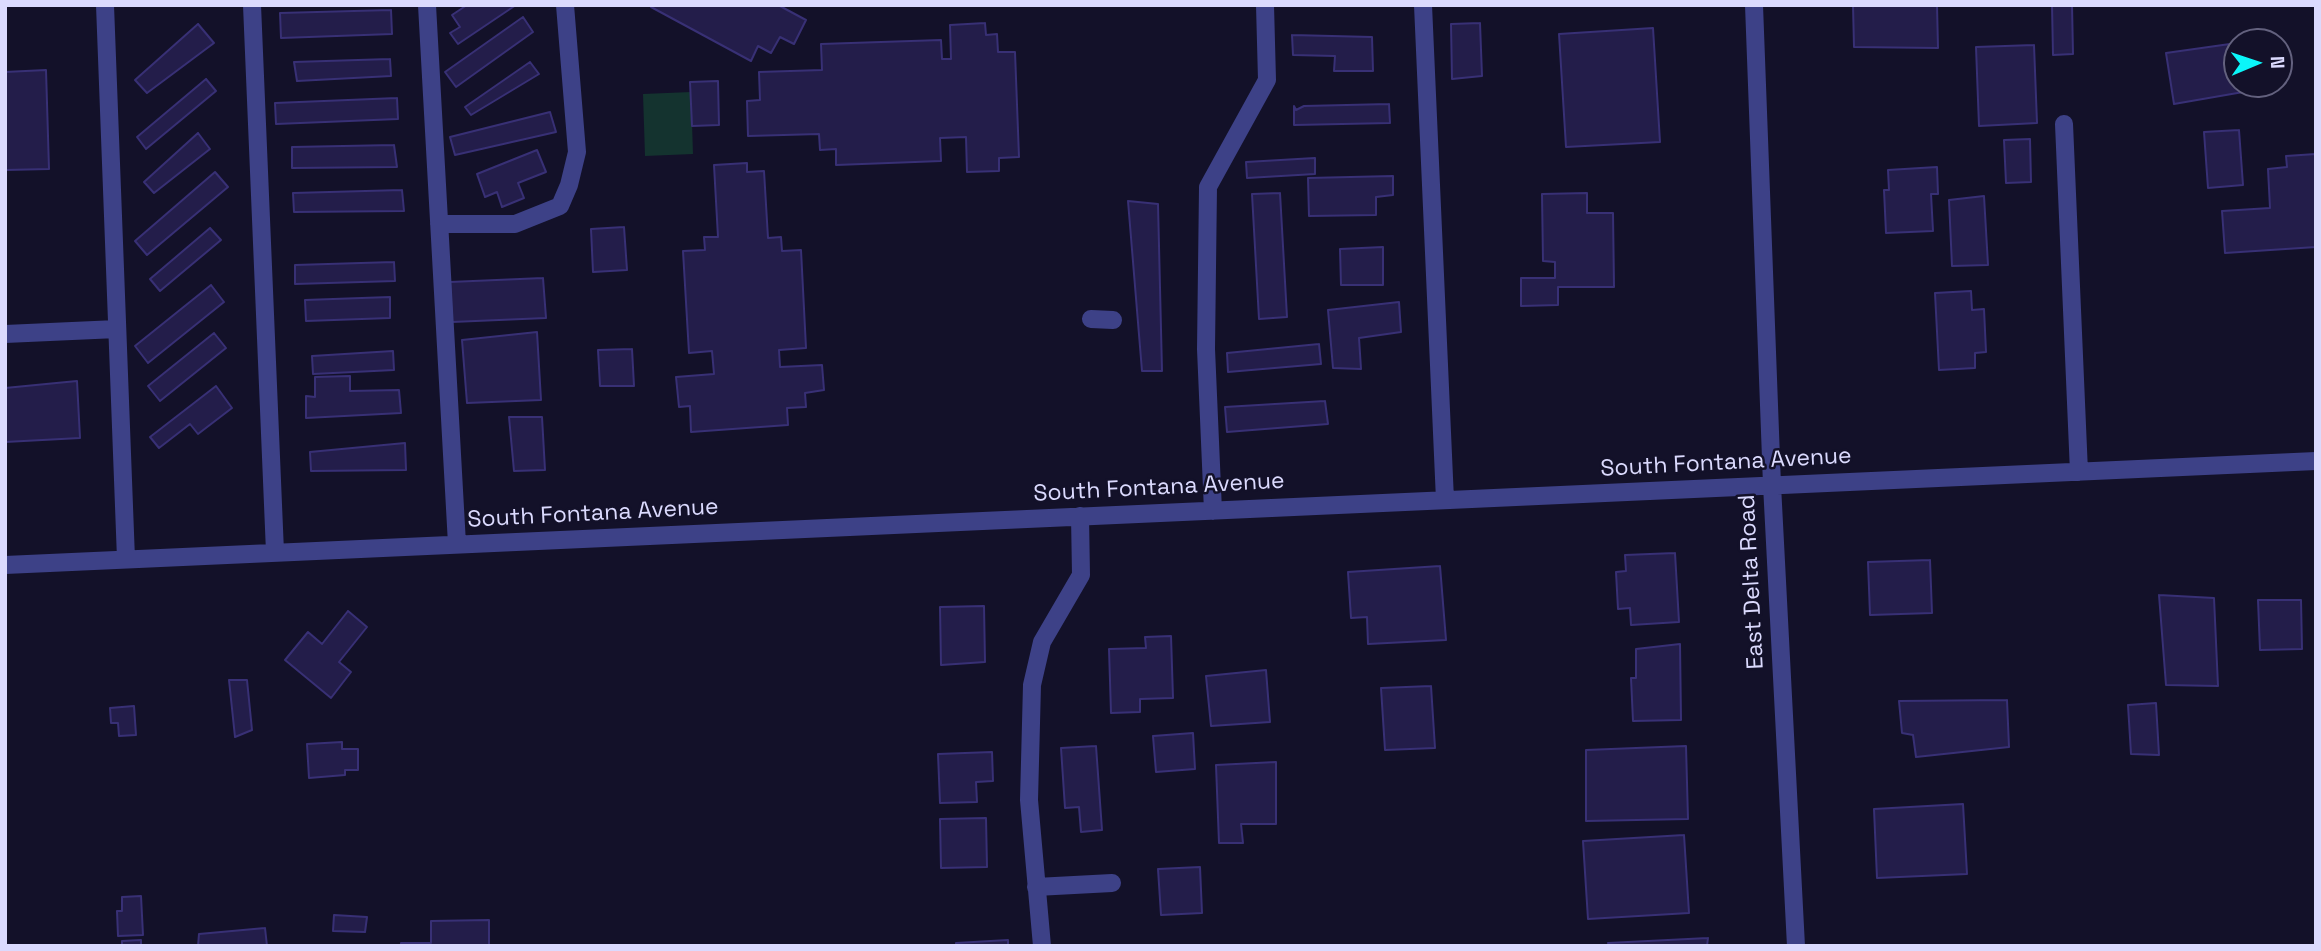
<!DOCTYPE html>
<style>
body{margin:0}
#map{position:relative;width:2321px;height:951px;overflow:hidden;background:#131129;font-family:"Space Grotesk",sans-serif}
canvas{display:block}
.frame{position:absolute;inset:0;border:7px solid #dbdafe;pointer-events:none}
.north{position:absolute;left:2223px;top:28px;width:70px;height:70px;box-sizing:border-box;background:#131129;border:2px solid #63617e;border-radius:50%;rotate:88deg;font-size:19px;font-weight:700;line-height:28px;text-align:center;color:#dbdafe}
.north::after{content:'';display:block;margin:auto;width:24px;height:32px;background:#0bf6f9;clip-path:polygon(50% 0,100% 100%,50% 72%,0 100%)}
</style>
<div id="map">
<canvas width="2321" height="951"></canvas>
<div class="frame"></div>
<div class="north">N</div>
</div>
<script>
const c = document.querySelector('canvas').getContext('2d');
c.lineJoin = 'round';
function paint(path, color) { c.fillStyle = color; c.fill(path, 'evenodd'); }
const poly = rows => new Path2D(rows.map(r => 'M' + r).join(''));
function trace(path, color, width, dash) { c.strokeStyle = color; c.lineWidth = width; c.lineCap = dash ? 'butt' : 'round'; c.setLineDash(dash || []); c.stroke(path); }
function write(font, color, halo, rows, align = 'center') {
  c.font = font + ' "Space Grotesk",sans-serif'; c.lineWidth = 5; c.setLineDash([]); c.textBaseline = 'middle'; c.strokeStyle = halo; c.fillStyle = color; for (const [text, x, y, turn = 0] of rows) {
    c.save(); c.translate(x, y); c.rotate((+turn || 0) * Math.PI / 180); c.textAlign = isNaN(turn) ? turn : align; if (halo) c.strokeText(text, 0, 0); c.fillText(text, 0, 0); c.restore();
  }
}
const green = poly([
 [691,92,693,154,645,156,643,94]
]);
const building = poly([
 [467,5,516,5,458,44,450,33,460,27,452,15,467,5],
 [652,5,778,5,806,20,794,44,780,37,771,53,758,46,751,61,651,7,652,5],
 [1853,5,1937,5,1938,48,1854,47,1853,5],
 [2052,5,2072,5,2073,54,2053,55,2052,5],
 [391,10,392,34,281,38,280,13,391,10],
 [523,17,533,32,456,87,445,72,523,17],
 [985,23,986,35,997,34,998,52,1015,52,1019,157,999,158,999,171,967,172,966,137,940,138,941,161,836,165,836,149,820,150,819,134,748,136,747,101,760,100,759,72,822,70,821,44,941,40,942,59,951,59,950,25,985,23],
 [1480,23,1482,76,1452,79,1451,24,1480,23],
 [198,24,214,43,147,93,135,80,198,24],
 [1653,28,1660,142,1566,147,1559,34,1653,28],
 [1292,35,1372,37,1373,71,1334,71,1335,56,1293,55,1292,35],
 [2237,43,2237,84,2249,84,2249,91,2174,104,2166,53,2237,43],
 [2034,45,2037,123,1979,126,1976,47,2034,45],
 [390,59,391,76,297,81,294,62,390,59],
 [530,62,539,74,471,115,465,107,530,62],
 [46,70,49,169,5,170,5,72,46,70],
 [206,79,216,91,146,149,137,137,206,79],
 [718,81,719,125,692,126,690,82,718,81],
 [397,98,398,119,276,124,275,103,397,98],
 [1389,104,1390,123,1294,125,1294,106,1296,110,1304,106,1389,104],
 [550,112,556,132,455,155,450,137,550,112],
 [2239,130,2243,185,2208,188,2204,132,2239,130],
 [198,133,210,149,154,193,144,182,198,133],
 [2030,139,2031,182,2006,183,2004,140,2030,139],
 [394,145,397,167,292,168,292,147,394,145],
 [537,150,546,172,518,183,524,198,502,207,497,192,485,197,477,174,537,150],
 [2316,154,2316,247,2225,253,2222,211,2270,208,2268,169,2287,167,2286,156,2316,154],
 [1315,158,1315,174,1247,178,1246,162,1315,158],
 [747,163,747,172,764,171,768,238,781,237,782,251,801,250,806,348,779,350,780,367,822,365,824,390,805,393,806,407,787,408,788,425,691,432,690,406,679,407,676,377,714,374,712,351,689,353,683,251,705,250,704,237,718,237,714,165,747,163],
 [1937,167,1938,194,1931,194,1933,231,1886,233,1884,190,1889,190,1888,170,1937,167],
 [215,172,228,187,147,255,135,241,215,172],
 [1393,176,1393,195,1376,197,1376,215,1309,216,1308,178,1393,176],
 [402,190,404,211,294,212,293,193,402,190],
 [1280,193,1287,317,1259,319,1252,194,1280,193],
 [1587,193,1587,213,1613,213,1614,287,1558,287,1558,305,1521,306,1521,278,1555,278,1555,262,1543,261,1542,194,1587,193],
 [1984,196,1988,265,1952,266,1949,200,1984,196],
 [1128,201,1158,204,1162,371,1142,371,1128,201],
 [624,227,627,270,593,272,591,229,624,227],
 [210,228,221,240,160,291,150,279,210,228],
 [1383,247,1383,285,1341,285,1340,249,1383,247],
 [394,262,395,281,295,284,295,265,394,262],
 [543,278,546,318,452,322,450,282,543,278],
 [211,285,224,302,148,363,135,346,211,285],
 [1971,291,1972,310,1984,309,1986,352,1975,353,1975,368,1939,370,1935,293,1971,291],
 [390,297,390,318,306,321,305,300,390,297],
 [1399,302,1401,332,1359,338,1361,369,1333,368,1328,310,1399,302],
 [537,332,541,400,467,403,462,340,537,332],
 [214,333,226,348,160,401,148,386,214,333],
 [1319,344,1321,364,1228,372,1227,353,1319,344],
 [632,349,634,386,600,386,598,350,632,349],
 [393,351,394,370,313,374,312,356,393,351],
 [350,376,350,391,399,390,401,413,306,418,306,396,315,397,315,377,350,376],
 [77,381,80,438,5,442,5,388,77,381],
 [216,386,232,408,198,434,190,424,159,448,150,437,216,386],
 [1325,401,1328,424,1227,432,1225,407,1325,401],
 [509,417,542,417,545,470,514,471,509,417],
 [405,443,406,470,311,471,310,452,405,443],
 [1675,553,1679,622,1631,625,1630,608,1618,609,1616,572,1626,571,1625,555,1675,553],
 [1930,560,1932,613,1870,615,1868,562,1930,560],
 [1440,566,1446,640,1368,644,1367,617,1351,618,1348,572,1440,566],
 [2159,595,2214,598,2218,686,2166,685,2159,595],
 [2258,600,2301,600,2302,649,2260,650,2258,600],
 [984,606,985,662,941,665,940,607,984,606],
 [348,611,367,627,339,662,351,672,331,698,285,660,308,632,322,644,348,611],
 [1171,636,1173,698,1140,699,1140,712,1111,713,1109,649,1146,648,1145,637,1171,636],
 [1680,644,1681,720,1633,721,1631,678,1636,678,1636,649,1680,644],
 [1266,670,1270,722,1211,726,1206,676,1266,670],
 [229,680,247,680,252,730,235,737,229,680],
 [1431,686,1435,748,1385,750,1381,688,1431,686],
 [2007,700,2009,747,1916,757,1913,735,1902,733,1899,701,2007,700],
 [2156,703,2159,755,2131,754,2128,705,2156,703],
 [134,706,136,735,119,736,118,723,111,723,110,708,134,706],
 [1193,733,1195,769,1156,772,1153,736,1193,733],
 [342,742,342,749,358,749,358,770,345,770,345,775,309,778,307,744,342,742],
 [1096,746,1102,830,1081,832,1079,807,1065,808,1061,748,1096,746],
 [1686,746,1688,819,1586,821,1586,750,1686,746],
 [992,752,993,781,976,782,977,802,940,803,938,754,992,752],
 [1276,762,1276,824,1241,824,1243,843,1219,843,1216,765,1276,762],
 [1963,804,1967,874,1877,878,1874,809,1963,804],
 [986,818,987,867,941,868,940,819,986,818],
 [1684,835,1689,913,1588,919,1583,841,1684,835],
 [1200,867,1202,913,1161,915,1158,869,1200,867],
 [141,896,143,935,118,936,117,911,122,911,122,897,141,896],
 [334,915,367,917,365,932,333,931,334,915],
 [489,920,489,946,401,946,401,943,431,943,431,921,489,920],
 [265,928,267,946,198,946,199,934,265,928],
 [1708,938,1707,946,1609,946,1608,943,1708,938],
 [141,940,141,946,122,946,122,941,141,940],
 [1008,940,1008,946,956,946,956,943,1008,940]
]);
const minor = poly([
 [105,5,126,559],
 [252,5,275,552],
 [427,5,457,544],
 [1423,5,1445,500],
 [1754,5,1772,485,1796,946],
 [2064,124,2079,472],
 [439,224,515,224,560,206,569,185,577,152,565,5],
 [1091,319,1113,320],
 [5,334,117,329],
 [1213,511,1206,349,1208,187,1267,80,1265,5],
 [5,565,2316,461],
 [1036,887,1112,883],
 [1042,946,1029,800,1032,685,1042,642,1081,575,1080,516]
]);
const streetNames = [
 ["South Fontana Avenue",1726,463,-3],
 ["South Fontana Avenue",1159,488,-3],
 ["South Fontana Avenue",593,514,-3],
 ["East Delta Road",1752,582,-93]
];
paint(green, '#14332f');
paint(building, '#231d4a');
trace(building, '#383075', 2);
trace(minor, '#3d4187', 18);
write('23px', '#dbdafe', '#131129', streetNames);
</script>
